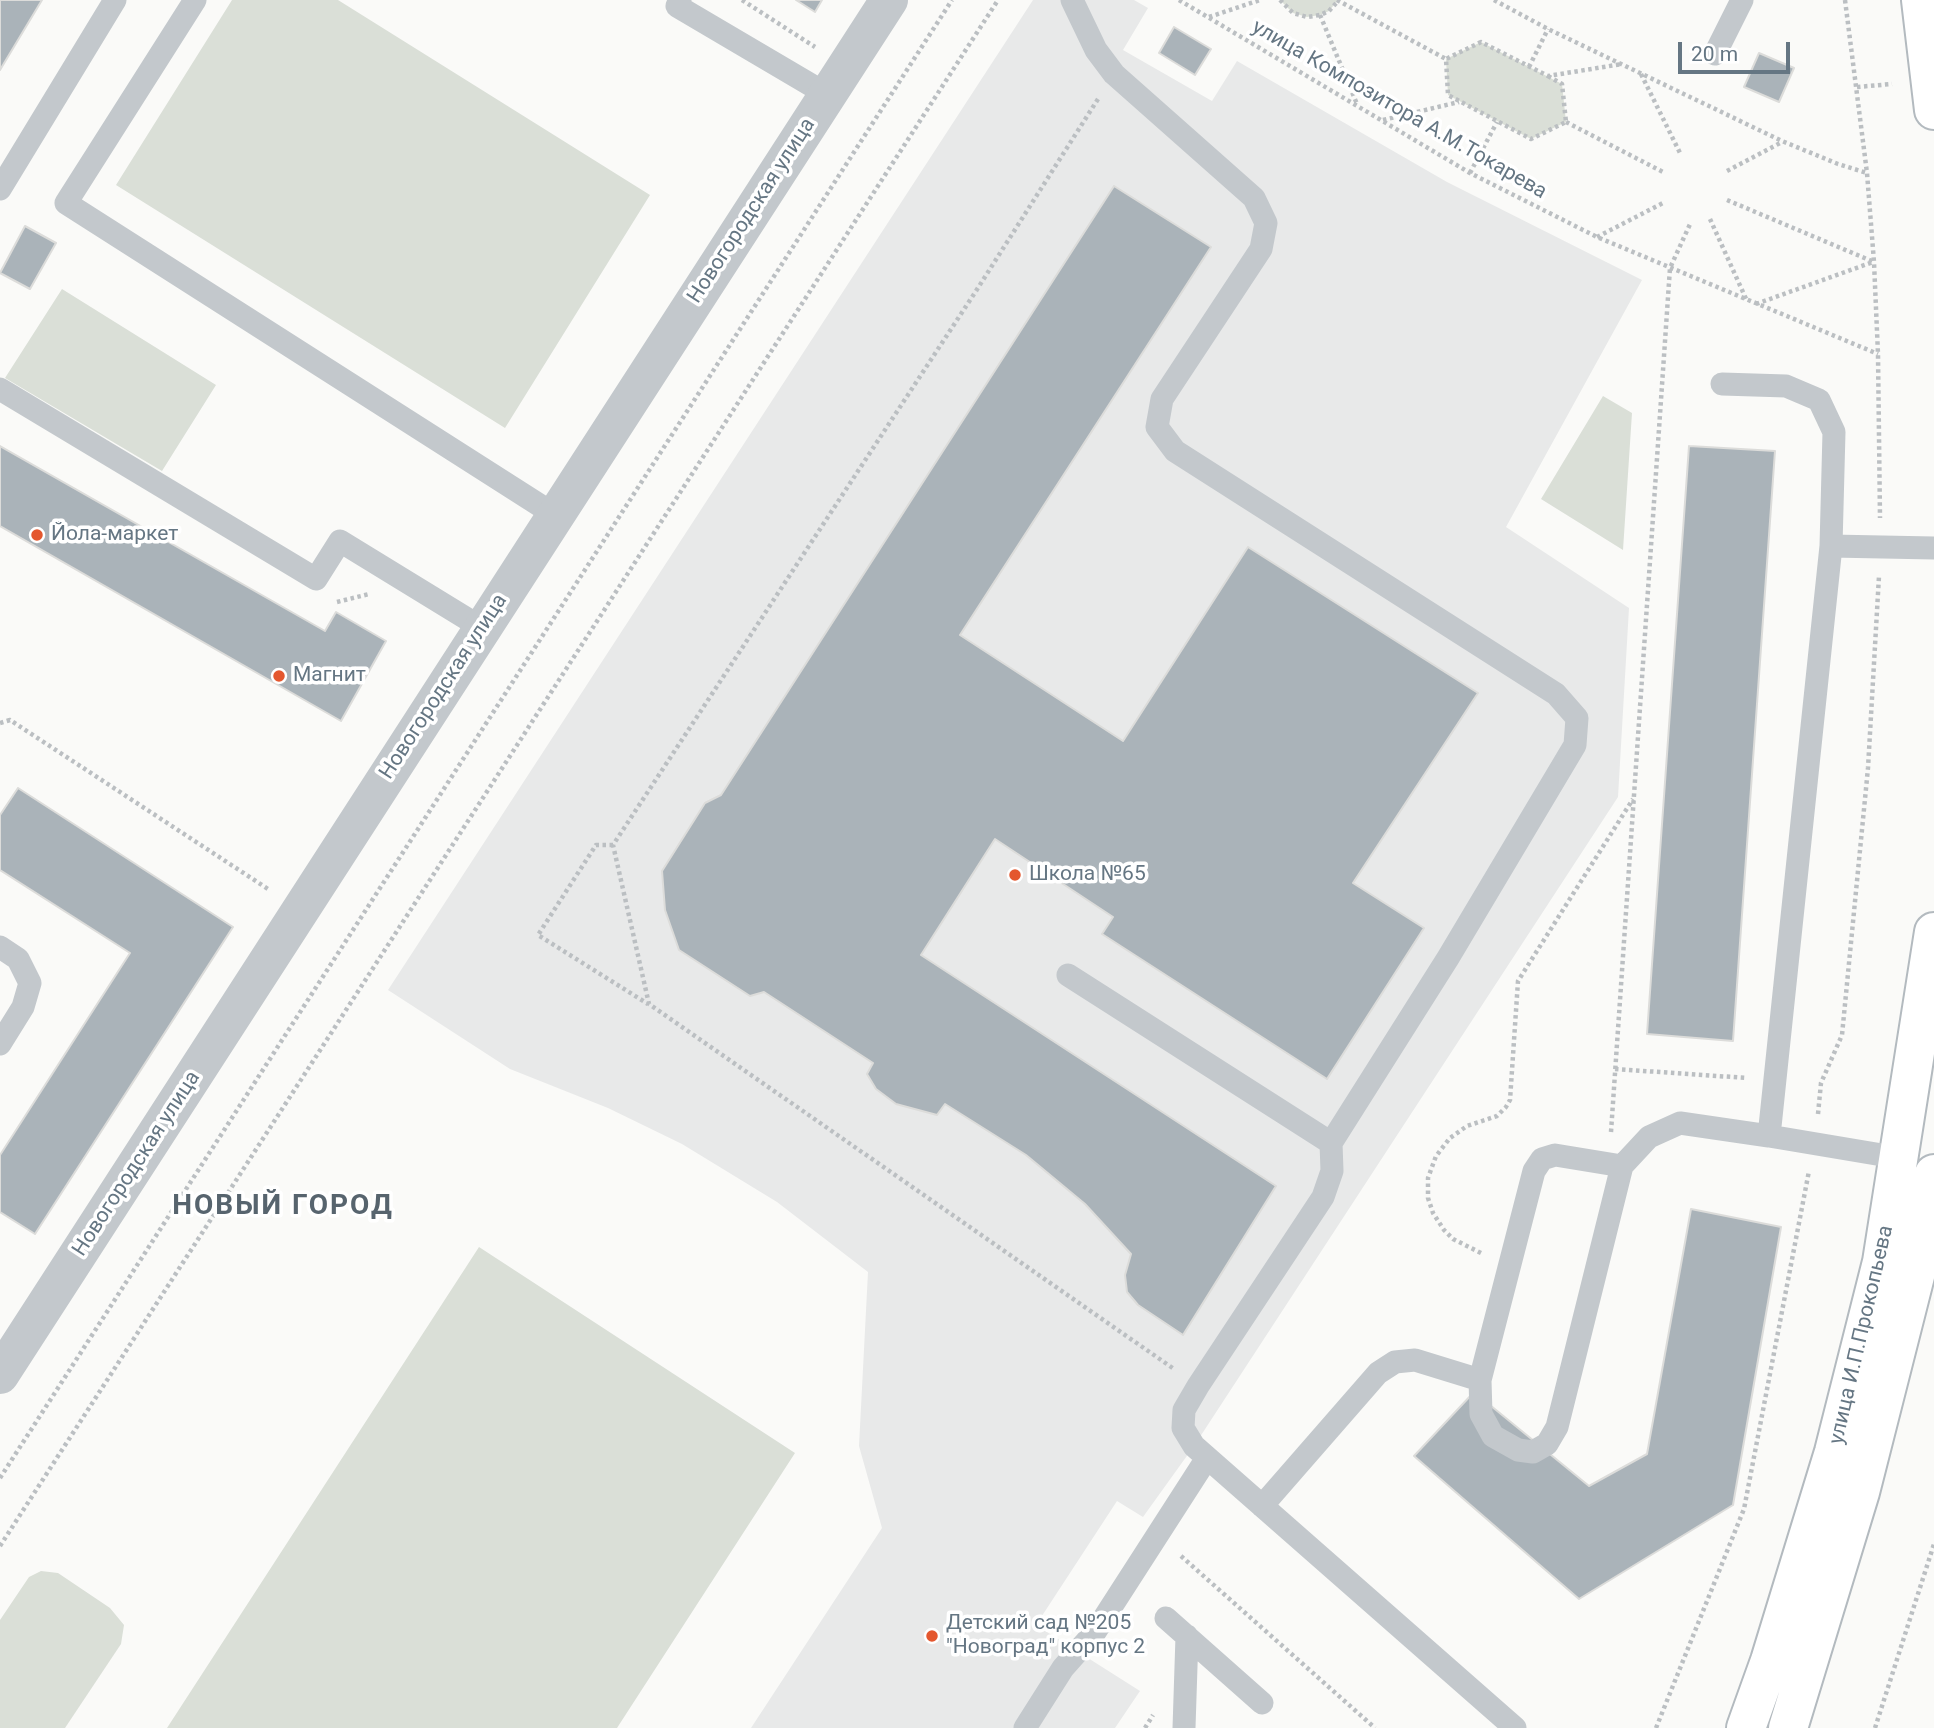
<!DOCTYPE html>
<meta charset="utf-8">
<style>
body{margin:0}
#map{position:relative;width:1934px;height:1728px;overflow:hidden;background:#fafaf8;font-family:Roboto,sans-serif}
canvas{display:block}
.scale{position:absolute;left:1678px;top:42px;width:112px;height:32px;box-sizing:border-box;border:4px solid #657683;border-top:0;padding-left:9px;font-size:21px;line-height:24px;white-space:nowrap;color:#657683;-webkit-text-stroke:5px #fff;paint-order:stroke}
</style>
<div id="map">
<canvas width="1934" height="1728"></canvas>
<div class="scale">20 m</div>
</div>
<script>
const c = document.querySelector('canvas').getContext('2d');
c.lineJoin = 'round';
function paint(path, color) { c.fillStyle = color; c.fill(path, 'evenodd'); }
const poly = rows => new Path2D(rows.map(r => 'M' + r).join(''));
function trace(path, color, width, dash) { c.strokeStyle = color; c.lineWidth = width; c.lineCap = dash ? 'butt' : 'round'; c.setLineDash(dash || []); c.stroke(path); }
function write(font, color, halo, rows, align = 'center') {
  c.font = font + ' Roboto,sans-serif'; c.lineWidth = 7; c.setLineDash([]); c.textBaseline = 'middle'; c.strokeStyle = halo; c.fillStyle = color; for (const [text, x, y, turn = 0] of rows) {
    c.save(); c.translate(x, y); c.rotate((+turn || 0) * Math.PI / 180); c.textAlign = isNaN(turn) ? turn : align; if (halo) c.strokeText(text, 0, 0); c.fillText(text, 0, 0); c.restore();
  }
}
const built = poly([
 [1033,0,1134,0,1148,8,1123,50,1212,101,1237,61,1447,182,1642,280,1506,527,1629,608,1618,797,1194,1446,1143,1517,1117,1501,1036,1625,1140,1691,1115,1728,751,1728,882,1528,859,1446,868,1272,777,1202,682,1144,608,1108,510,1069,388,990]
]);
const green = poly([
 [232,0,338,0,650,195,505,428,116,185],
 [1280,0,1338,0,1329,11,1320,15,1307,17,1293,13],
 [1481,42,1562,84,1566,122,1531,139,1448,95,1446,59],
 [62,289,216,385,162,471,5,378],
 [1603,396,1632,413,1623,550,1541,499],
 [479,1247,795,1453,617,1728,167,1728],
 [41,1571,58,1573,110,1608,124,1625,121,1644,65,1728,0,1728,0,1620,29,1577]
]);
const building = poly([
 [0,0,42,0,0,70,0,0],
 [796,0,822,0,815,12,796,0],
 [1174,27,1211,49,1195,75,1159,53,1174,27],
 [1759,53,1794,68,1779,102,1744,87,1759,53],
 [1114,186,1211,247,960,635,1123,741,1248,547,1478,693,1353,883,1424,928,1327,1079,1102,934,1113,917,995,839,921,955,1276,1186,1183,1335,1138,1305,1127,1292,1125,1275,1131,1254,1085,1204,1026,1155,945,1104,937,1115,896,1104,876,1089,867,1074,873,1063,764,992,750,996,679,950,665,910,662,871,705,803,721,795,1114,186],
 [25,226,56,243,30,289,0,273,25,226],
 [0,446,325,631,336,612,386,641,341,721,0,526,0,446],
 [1689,446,1775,451,1733,1041,1647,1034,1689,446],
 [18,788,233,927,35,1234,0,1212,0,1155,130,953,0,870,0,815,18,788],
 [1691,1209,1781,1227,1733,1505,1579,1599,1414,1456,1474,1392,1589,1486,1647,1454,1691,1209]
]);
const path = poly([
 [742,0,815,47],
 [1179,0,1470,173,1597,237,1878,354],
 [1280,0,1293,13,1307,17,1320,15,1329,11,1338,1],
 [1337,0,1446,59],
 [1494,0,1548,29,1782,141,1838,164,1867,173],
 [1845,0,1867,173,1874,262,1878,354,1880,518],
 [1320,15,1357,104],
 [1209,17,1260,0],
 [1529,67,1548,29],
 [1641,74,1681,155],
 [1548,76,1562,84,1566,122,1531,139,1448,95,1446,59,1481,42,1548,76,1622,64],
 [1857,87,1892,84],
 [1098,99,976,291,613,845,649,1004,1174,1369],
 [1383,120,1459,102],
 [1566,122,1663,172],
 [1727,171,1782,142],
 [1470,173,1497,122],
 [1727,200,1874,262],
 [1710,219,1747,301],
 [1597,237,1663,203],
 [1756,304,1873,262],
 [337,602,369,594],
 [0,723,10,720,268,889],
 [613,845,596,845,538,935,648,1004],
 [1615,1069,1747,1078],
 [1818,1114,1821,1083,1842,1035,1868,768,1879,576],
 [1611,1132,1670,268,1691,222],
 [1481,1253,1453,1239,1444,1230,1433,1213,1428,1198,1428,1178,1436,1156,1450,1138,1467,1126,1497,1116,1506,1107,1510,1100,1518,981,1633,799],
 [0,1478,952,0],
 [0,1546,998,0],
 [1181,1556,1375,1728],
 [1145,1728,1153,1715],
 [1656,1728,1744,1509,1809,1171],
 [1875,1728,1934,1544]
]);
const lane = poly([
 [195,0,66,203,555,515],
 [680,0,677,6,828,95],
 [1072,0,1096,50,1114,74,1254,198,1266,223,1261,249,1162,399,1157,427,1175,451,1556,694,1577,718,1575,745,1448,958,1331,1143,1332,1171,1323,1197,1198,1386,1184,1410,1183,1428,1194,1446,1515,1728],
 [1715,54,1742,0],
 [0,189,115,0],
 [1722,384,1786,386,1819,400,1834,432,1831,546,1769,1136,1900,1158],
 [0,389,316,579,340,541,482,628],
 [1831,546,1934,548],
 [0,947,18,959,30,983,23,1007,0,1044],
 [1068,975,1331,1143],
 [1480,1380,1534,1171,1542,1159,1555,1155,1622,1166],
 [1262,1506,1378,1373,1395,1362,1415,1360,1480,1380,1481,1414,1493,1436,1518,1450,1533,1452,1547,1444,1557,1427,1622,1166,1649,1137,1680,1123,1769,1136],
 [1166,1618,1262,1703],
 [1025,1728,1063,1668,1095,1632,1207,1458],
 [1184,1728,1187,1636]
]);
const street = poly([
 [0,1375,889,0]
]);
const secondary = poly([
 [1921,0,1934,110],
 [1746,1728,1770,1661,1834,1452,1882,1262,1934,932],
 [1788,1728,1860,1492,1917,1268,1934,1174]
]);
const markers = [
 [37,535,7,"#e4572e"],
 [279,676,7,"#e4572e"],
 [1015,875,7,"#e4572e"],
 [932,1636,7,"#e4572e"]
];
const streetNames = [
 ["улица Композитора А.М.Токарева",1399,110,30],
 ["Новогородская улица",752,211,-57],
 ["Новогородская улица",444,687,-57],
 ["Новогородская улица",137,1164,-57],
 ["улица И.П.Прокопьева",1862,1335,-77]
];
const poiNames = [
 ["Йола-маркет",51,535],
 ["Магнит",293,676],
 ["Школа №65",1029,875],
 ["Детский сад №205",946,1624],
 ["\"Новоград\" корпус 2",946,1648]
];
const districtNames = [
 ["НОВЫЙ ГОРОД",283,1207]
];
paint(built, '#e8e9e9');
paint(green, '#dadfd7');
paint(building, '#aab3b9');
trace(building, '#dcdcda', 2);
trace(secondary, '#b3babf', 42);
trace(path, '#bbbfc2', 4.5, [3.5, 3.5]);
trace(lane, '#c3c8cc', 23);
trace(street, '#c3c8cc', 38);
trace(secondary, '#fff', 38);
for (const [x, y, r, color] of markers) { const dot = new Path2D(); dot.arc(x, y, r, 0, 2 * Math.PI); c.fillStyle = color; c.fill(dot); trace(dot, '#fff', 2.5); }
write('21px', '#657683', '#fff', streetNames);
write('21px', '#657683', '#fff', poiNames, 'left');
c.letterSpacing = '2px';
write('bold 28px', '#57646e', '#fff', districtNames);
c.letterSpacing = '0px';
</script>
